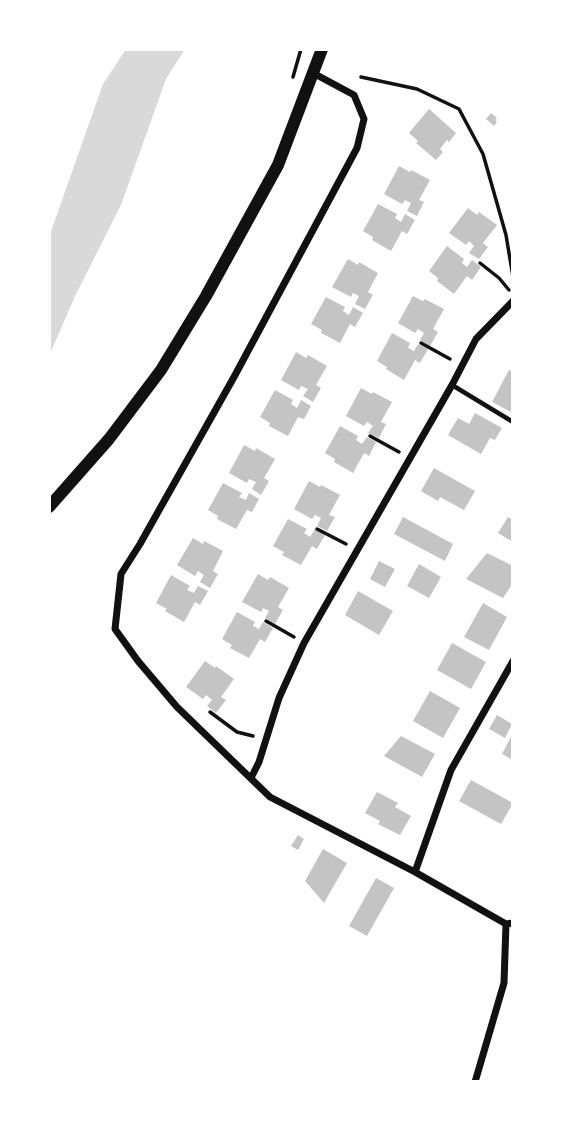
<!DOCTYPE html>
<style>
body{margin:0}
#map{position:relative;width:562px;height:1131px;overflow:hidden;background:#fff;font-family:"Times New Roman",serif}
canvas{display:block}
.frame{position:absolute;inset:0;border:51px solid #fff;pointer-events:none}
</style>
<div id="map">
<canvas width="562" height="1131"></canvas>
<div class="frame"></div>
</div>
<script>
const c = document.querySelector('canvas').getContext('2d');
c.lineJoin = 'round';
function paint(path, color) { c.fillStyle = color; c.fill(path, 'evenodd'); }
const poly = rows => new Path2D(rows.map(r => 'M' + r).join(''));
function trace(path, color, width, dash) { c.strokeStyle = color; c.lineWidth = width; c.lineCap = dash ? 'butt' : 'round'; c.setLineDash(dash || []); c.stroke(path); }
const water = poly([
 [126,49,185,49,166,79,121,205,76,294,49,356,49,237,103,84]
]);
const building = poly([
 [429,109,456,133,449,142,447,140,440,149,443,152,436,160,416,143,418,141,409,133],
 [491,113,497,118,495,120,497,122,494,126,486,119],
 [399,166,410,172,411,170,430,180,419,200,424,202,417,216,407,211,411,203,405,200,402,204,384,194],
 [378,204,397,214,395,218,401,222,405,214,415,220,407,234,402,231,391,251,372,240,373,237,363,231],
 [468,208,477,215,479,212,497,225,483,243,488,247,479,259,469,253,474,246,469,241,466,245,449,233],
 [447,246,464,259,462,263,467,267,472,260,481,267,472,280,467,276,454,294,437,281,438,278,429,271],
 [348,259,358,265,359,262,378,273,368,292,373,295,365,309,355,304,359,296,353,293,351,297,332,287],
 [413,296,423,301,425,299,444,309,433,329,438,332,430,346,420,340,424,333,418,329,415,333,398,323],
 [326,297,345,307,343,311,349,315,353,307,363,313,355,327,350,324,340,343,321,333,322,330,311,324],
 [392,333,410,343,408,348,414,351,418,344,428,349,420,363,415,360,404,380,386,369,387,367,377,361],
 [296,352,306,358,308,355,327,366,316,385,321,388,313,402,303,396,308,389,301,386,299,390,281,380],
 [509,370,513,372,513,413,492,402],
 [361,388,372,394,373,392,392,402,381,422,386,424,379,438,368,433,373,426,367,422,364,426,346,416],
 [275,390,293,400,291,404,297,408,301,400,311,406,304,419,298,417,288,436,269,426,270,423,260,417],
 [475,413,502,428,495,440,490,438,481,454,448,435,458,418,469,424],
 [340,426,358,436,356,440,362,444,367,437,376,442,369,456,364,453,353,473,334,462,335,459,325,453],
 [244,445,255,451,256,448,275,459,264,478,269,481,261,495,252,489,256,482,249,479,247,483,229,473],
 [434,468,475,491,464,510,440,497,438,501,421,491],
 [309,481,320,487,321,485,340,495,329,515,335,517,327,531,317,526,321,518,315,515,312,519,294,509],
 [223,483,242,493,239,497,246,500,249,493,259,499,252,512,247,510,236,529,217,519,218,516,208,510],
 [403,517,453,544,445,561,394,534],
 [508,517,513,520,513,542,498,533],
 [288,519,307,529,304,533,310,537,315,529,325,535,317,549,312,546,301,565,282,555,284,552,273,546],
 [193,538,203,544,204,541,223,551,213,571,218,574,210,588,200,582,204,575,198,571,195,576,177,565],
 [487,553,513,566,513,583,503,598,466,579],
 [379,561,395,569,385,587,370,579],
 [419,564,441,577,429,598,407,586],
 [258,574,268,580,270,577,289,588,278,607,283,610,275,624,265,618,269,611,263,608,261,612,242,602],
 [171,575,190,586,187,590,194,593,198,586,208,591,200,605,195,602,184,622,165,611,167,609,156,603],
 [358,591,393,611,379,635,345,615],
 [483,603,507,617,489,650,464,637],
 [237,612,255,622,253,626,259,629,263,622,273,628,265,642,260,639,249,658,230,648,232,645,222,639],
 [452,643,486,662,471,689,437,670],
 [205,661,215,668,216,666,234,679,221,697,226,700,216,713,207,706,212,700,206,695,203,699,186,687],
 [430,691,460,708,443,738,413,721],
 [497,715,512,724,505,738,489,729],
 [513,733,513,760,502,754],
 [401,736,435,754,422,777,384,756],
 [471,780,513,803,501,824,459,801],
 [377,792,398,803,395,807,411,816,400,835,378,824,380,821,365,813],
 [298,835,304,839,298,850,291,846],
 [323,849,347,863,324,903,305,881],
 [376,878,394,888,367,936,349,926]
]);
const path = poly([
 [293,77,301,49],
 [361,77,417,89,459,109,483,154,506,235,513,277],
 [480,263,499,278,509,290],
 [421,343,450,359],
 [370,436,399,452],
 [317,529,346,544],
 [266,621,294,637],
 [210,712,237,732,253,736]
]);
const service = poly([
 [452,385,513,422]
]);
const minor = poly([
 [313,73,354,95,364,119,357,148,234,377,140,544,121,574,115,629,138,661,177,707,270,797,415,872,506,924,513,923],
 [251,778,259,762,279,698,304,643,452,385,476,339,513,301],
 [415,872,451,770,513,661],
 [475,1082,504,983,506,924]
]);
const tertiary = poly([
 [49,507,109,439,161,370,206,296,278,165,322,49]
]);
paint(water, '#d9d9d9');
paint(building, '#c4c4c4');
trace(path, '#111', 3.5);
trace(service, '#111', 4.5);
trace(minor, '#111', 7);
trace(tertiary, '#111', 12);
</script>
